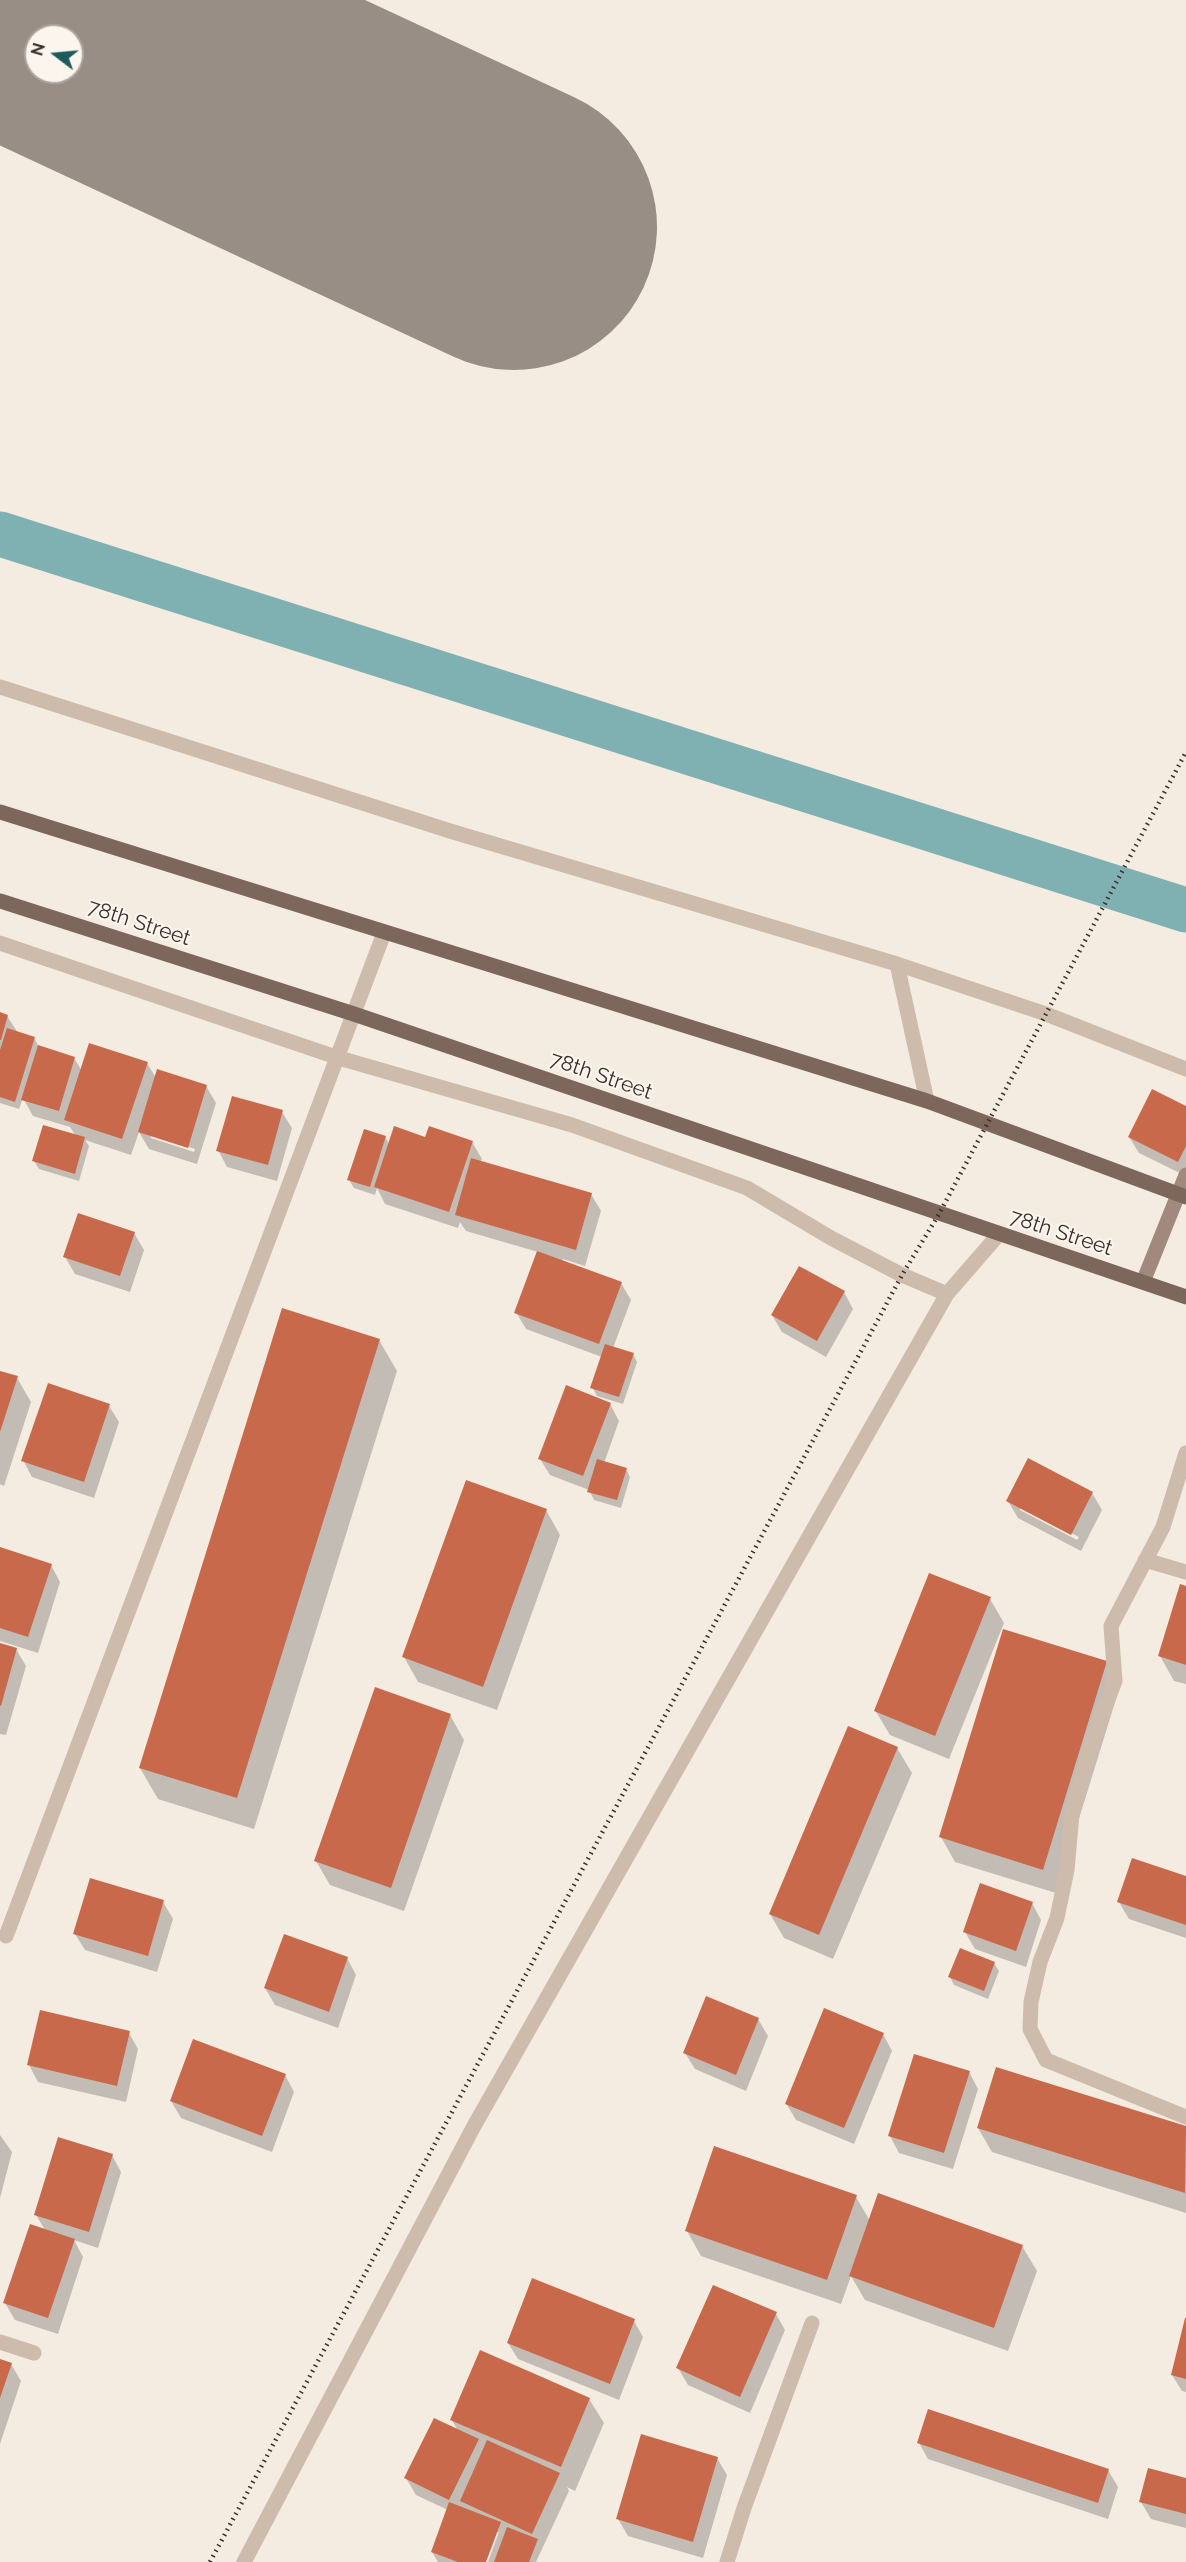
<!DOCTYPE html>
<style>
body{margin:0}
#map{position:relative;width:1186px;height:2562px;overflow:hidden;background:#f4ebe1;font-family:Raleway,sans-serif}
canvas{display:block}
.north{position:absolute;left:24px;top:24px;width:60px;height:60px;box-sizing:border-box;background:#fbf5ee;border:2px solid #aea6a0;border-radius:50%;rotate:286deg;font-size:16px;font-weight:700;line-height:24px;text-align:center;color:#3b302b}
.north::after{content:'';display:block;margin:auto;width:21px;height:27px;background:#1f5a5e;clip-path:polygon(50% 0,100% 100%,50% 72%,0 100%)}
</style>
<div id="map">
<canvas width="1186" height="2562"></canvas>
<div class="north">N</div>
</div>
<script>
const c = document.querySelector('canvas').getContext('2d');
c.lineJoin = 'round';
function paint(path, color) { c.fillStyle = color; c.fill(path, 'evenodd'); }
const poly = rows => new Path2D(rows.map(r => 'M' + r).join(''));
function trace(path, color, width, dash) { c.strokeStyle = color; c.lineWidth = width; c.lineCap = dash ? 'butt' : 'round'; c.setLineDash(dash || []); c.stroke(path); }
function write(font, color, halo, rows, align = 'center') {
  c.font = font + ' Raleway,sans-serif'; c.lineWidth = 4.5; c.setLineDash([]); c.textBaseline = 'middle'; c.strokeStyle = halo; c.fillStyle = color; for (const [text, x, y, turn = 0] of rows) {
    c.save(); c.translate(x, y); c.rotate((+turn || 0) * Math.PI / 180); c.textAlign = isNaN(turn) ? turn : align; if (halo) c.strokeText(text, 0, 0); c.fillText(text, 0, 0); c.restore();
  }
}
const shadow = poly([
 [0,1014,7,1016,18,1033,34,1038,39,1047,74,1058,82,1071,147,1063,156,1078,206,1086,216,1103,197,1164,149,1149,139,1132,131,1155,85,1140,89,1146,79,1181,39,1169,34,1161,75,1135,70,1127,33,1116,23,1098,19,1109,0,1103],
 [151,1135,195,1149,194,1152,151,1138],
 [1186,1108,1186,1176,1139,1153,1129,1137],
 [282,1112,292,1128,277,1181,227,1167,218,1150],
 [385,1137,390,1145,426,1139,472,1142,482,1159,480,1162,591,1194,601,1211,585,1266,563,1259,562,1262,621,1283,631,1300,613,1348,633,1354,637,1362,623,1404,597,1396,592,1387,602,1357,526,1329,516,1312,538,1252,466,1231,460,1222,458,1228,385,1204,377,1188,375,1195,354,1188,349,1180],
 [134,1233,144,1250,130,1292,75,1274,65,1257],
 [844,1292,853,1309,826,1357,782,1332,772,1315],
 [379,1340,397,1371,254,1829,158,1799,140,1768],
 [0,1372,17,1378,31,1402,4,1486,0,1484],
 [610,1404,619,1421,604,1463,626,1469,630,1477,621,1508,594,1500,589,1490,550,1475,540,1459],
 [109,1406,119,1422,94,1498,32,1477,23,1460],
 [1092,1493,1102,1510,1081,1551,1018,1518,1008,1501],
 [1020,1507,1079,1537,1077,1540,1020,1510],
 [546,1510,560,1535,497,1710,418,1682,404,1657],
 [0,1549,51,1565,60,1582,38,1653,0,1641],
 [1186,1587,1186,1684,1174,1681,1160,1656],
 [990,1599,1004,1623,949,1759,890,1735,875,1710],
 [0,1645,16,1649,26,1666,6,1735,0,1734],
 [1106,1662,1120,1686,1056,1893,955,1862,941,1837],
 [450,1715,464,1740,404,1911,330,1885,316,1861],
 [897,1748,912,1773,833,1959,784,1938,770,1914],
 [1186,1878,1186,1938,1129,1919,1119,1902],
 [163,1902,173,1919,157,1972,85,1950,75,1934],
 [1032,1903,1041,1920,1026,1967,975,1949,965,1932],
 [347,1958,356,1975,338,2028,275,2005,265,1988],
 [994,1963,999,1971,988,1999,954,1985,950,1977],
 [758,2019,768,2036,746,2091,695,2069,685,2053],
 [129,2033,138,2049,126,2102,38,2082,29,2065],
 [883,2034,892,2051,854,2144,796,2120,786,2103],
 [997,2068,1186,2128,1186,2213,992,2152,978,2128],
 [969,2072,978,2089,953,2169,899,2153,890,2136],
 [285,2075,294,2092,272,2152,181,2118,171,2101],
 [0,2135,12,2152,0,2198],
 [112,2155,121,2172,98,2248,74,2240,83,2257,58,2334,15,2320,5,2303,45,2230,36,2215],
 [856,2197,870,2221,1022,2246,1037,2271,1008,2351,865,2300,851,2276,841,2304,701,2256,687,2231],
 [776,2314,785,2330,750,2413,688,2385,678,2368],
 [634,2321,643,2337,619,2400,518,2359,508,2343],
 [1186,2321,1186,2392,1182,2391,1172,2375],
 [0,2361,11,2364,21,2381,0,2444],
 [589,2399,604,2423,575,2491,567,2487,569,2491,536,2562,488,2562,499,2532,496,2532,485,2562,438,2562,432,2552,448,2510,416,2495,406,2478,458,2431,452,2420],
 [919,2443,1108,2470,1118,2487,1108,2519,928,2459],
 [717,2458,727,2475,703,2558,628,2536,618,2519],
 [1186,2479,1186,2528,1151,2519,1141,2502]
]);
const canal = poly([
 [0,534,1186,910]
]);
const runway = poly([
 [26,0,514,227]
]);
const building = poly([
 [0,1012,8,1015,1,1040,0,1040],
 [7,1028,35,1037,15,1102,0,1097,0,1050],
 [89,1043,148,1062,122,1139,64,1120],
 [38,1045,75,1057,59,1111,21,1100],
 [157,1069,207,1085,188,1148,138,1132],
 [1152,1089,1186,1106,1186,1146,1178,1162,1128,1137],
 [232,1096,283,1110,268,1165,216,1151],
 [43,1125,85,1137,75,1174,32,1161],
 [394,1126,425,1137,429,1126,473,1141,449,1212,374,1187],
 [364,1129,386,1136,370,1187,347,1180],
 [471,1158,592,1193,576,1250,455,1215],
 [78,1213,135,1232,120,1276,63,1257],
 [537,1251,622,1282,599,1344,514,1313],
 [799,1266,845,1291,817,1341,771,1315],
 [282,1308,380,1339,237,1798,139,1768],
 [605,1344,634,1353,619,1397,590,1388],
 [0,1371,18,1376,0,1432],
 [48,1383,110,1404,84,1482,21,1461],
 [566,1385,611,1403,583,1476,538,1459],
 [1028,1458,1093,1492,1071,1535,1006,1501],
 [597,1459,627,1468,617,1500,587,1492],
 [466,1480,547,1509,483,1687,402,1657],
 [0,1547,52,1564,28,1637,0,1628],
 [929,1573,991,1597,935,1736,874,1711],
 [1180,1584,1186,1586,1186,1665,1158,1656],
 [1003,1629,1107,1661,1043,1870,939,1837],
 [0,1643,17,1648,1,1706,0,1705],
 [375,1687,451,1714,391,1888,314,1861],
 [848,1726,898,1747,819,1935,769,1914],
 [1132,1858,1186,1876,1186,1925,1117,1902],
 [90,1878,164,1900,148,1956,73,1934],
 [980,1883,1033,1902,1016,1951,963,1932],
 [284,1934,348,1957,329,2012,264,1988],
 [960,1948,995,1962,984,1991,948,1977],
 [706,1996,759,2018,736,2075,683,2053],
 [824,2008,884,2033,844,2128,785,2104],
 [40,2010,130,2031,117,2086,27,2065],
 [193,2039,286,2074,262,2136,170,2101],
 [914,2054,970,2071,944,2153,888,2136],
 [996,2067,1186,2126,1185,2193,977,2128],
 [58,2137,113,2154,89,2232,34,2215],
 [714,2146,857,2195,827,2280,685,2231],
 [878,2193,1023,2245,994,2328,849,2276],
 [30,2224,75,2239,48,2318,3,2303],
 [532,2278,635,2319,610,2384,507,2343],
 [713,2285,777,2312,740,2397,676,2368],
 [1185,2318,1186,2318,1186,2379,1171,2375],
 [480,2350,590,2398,561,2467,450,2420],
 [0,2359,12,2363,0,2398],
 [928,2409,1109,2469,1098,2503,917,2443],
 [434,2418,479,2439,449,2500,404,2478],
 [641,2434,718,2457,693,2542,616,2519],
 [487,2440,560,2473,532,2534,460,2501],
 [1148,2468,1186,2478,1186,2514,1139,2502],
 [449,2502,501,2522,486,2562,458,2562,431,2552],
 [507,2527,538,2539,529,2562,494,2562]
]);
const street = poly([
 [0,687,450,831,897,964,1046,1014,1186,1069],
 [0,943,339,1058,572,1125,747,1188,831,1238,902,1275,947,1294],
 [897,964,927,1101],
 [1186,1453,1163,1527,1111,1626,1115,1681,1094,1736,1072,1814,1067,1870,1057,1918,1040,1962,1031,2002,1030,2029,1046,2060,1186,2117],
 [1145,1560,1186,1572],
 [6,1936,384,933],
 [0,2342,34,2353],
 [244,2562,474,2126,947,1294,999,1234],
 [727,2562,744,2508,812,2323]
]);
const secondary = poly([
 [1143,1282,1186,1175]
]);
const primary = poly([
 [0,812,927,1101,1186,1197],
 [0,901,354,1014,1186,1297]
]);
const rail = poly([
 [210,2562,902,1275,939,1214,1186,752]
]);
const streetNames = [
 ["78th Street",139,923,18],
 ["78th Street",601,1076,19],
 ["78th Street",1061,1233,18]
];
paint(shadow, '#0003');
trace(canal, '#7fb0b2', 45);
trace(runway, '#988e86', 286);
paint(building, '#c8694b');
trace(street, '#cdbbac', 15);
trace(secondary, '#a18a7d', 15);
trace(primary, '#7d675c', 15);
trace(rail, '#3b302b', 4.5, [1.5, 4.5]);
write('21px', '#3b302b', '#fbf5ee', streetNames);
</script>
